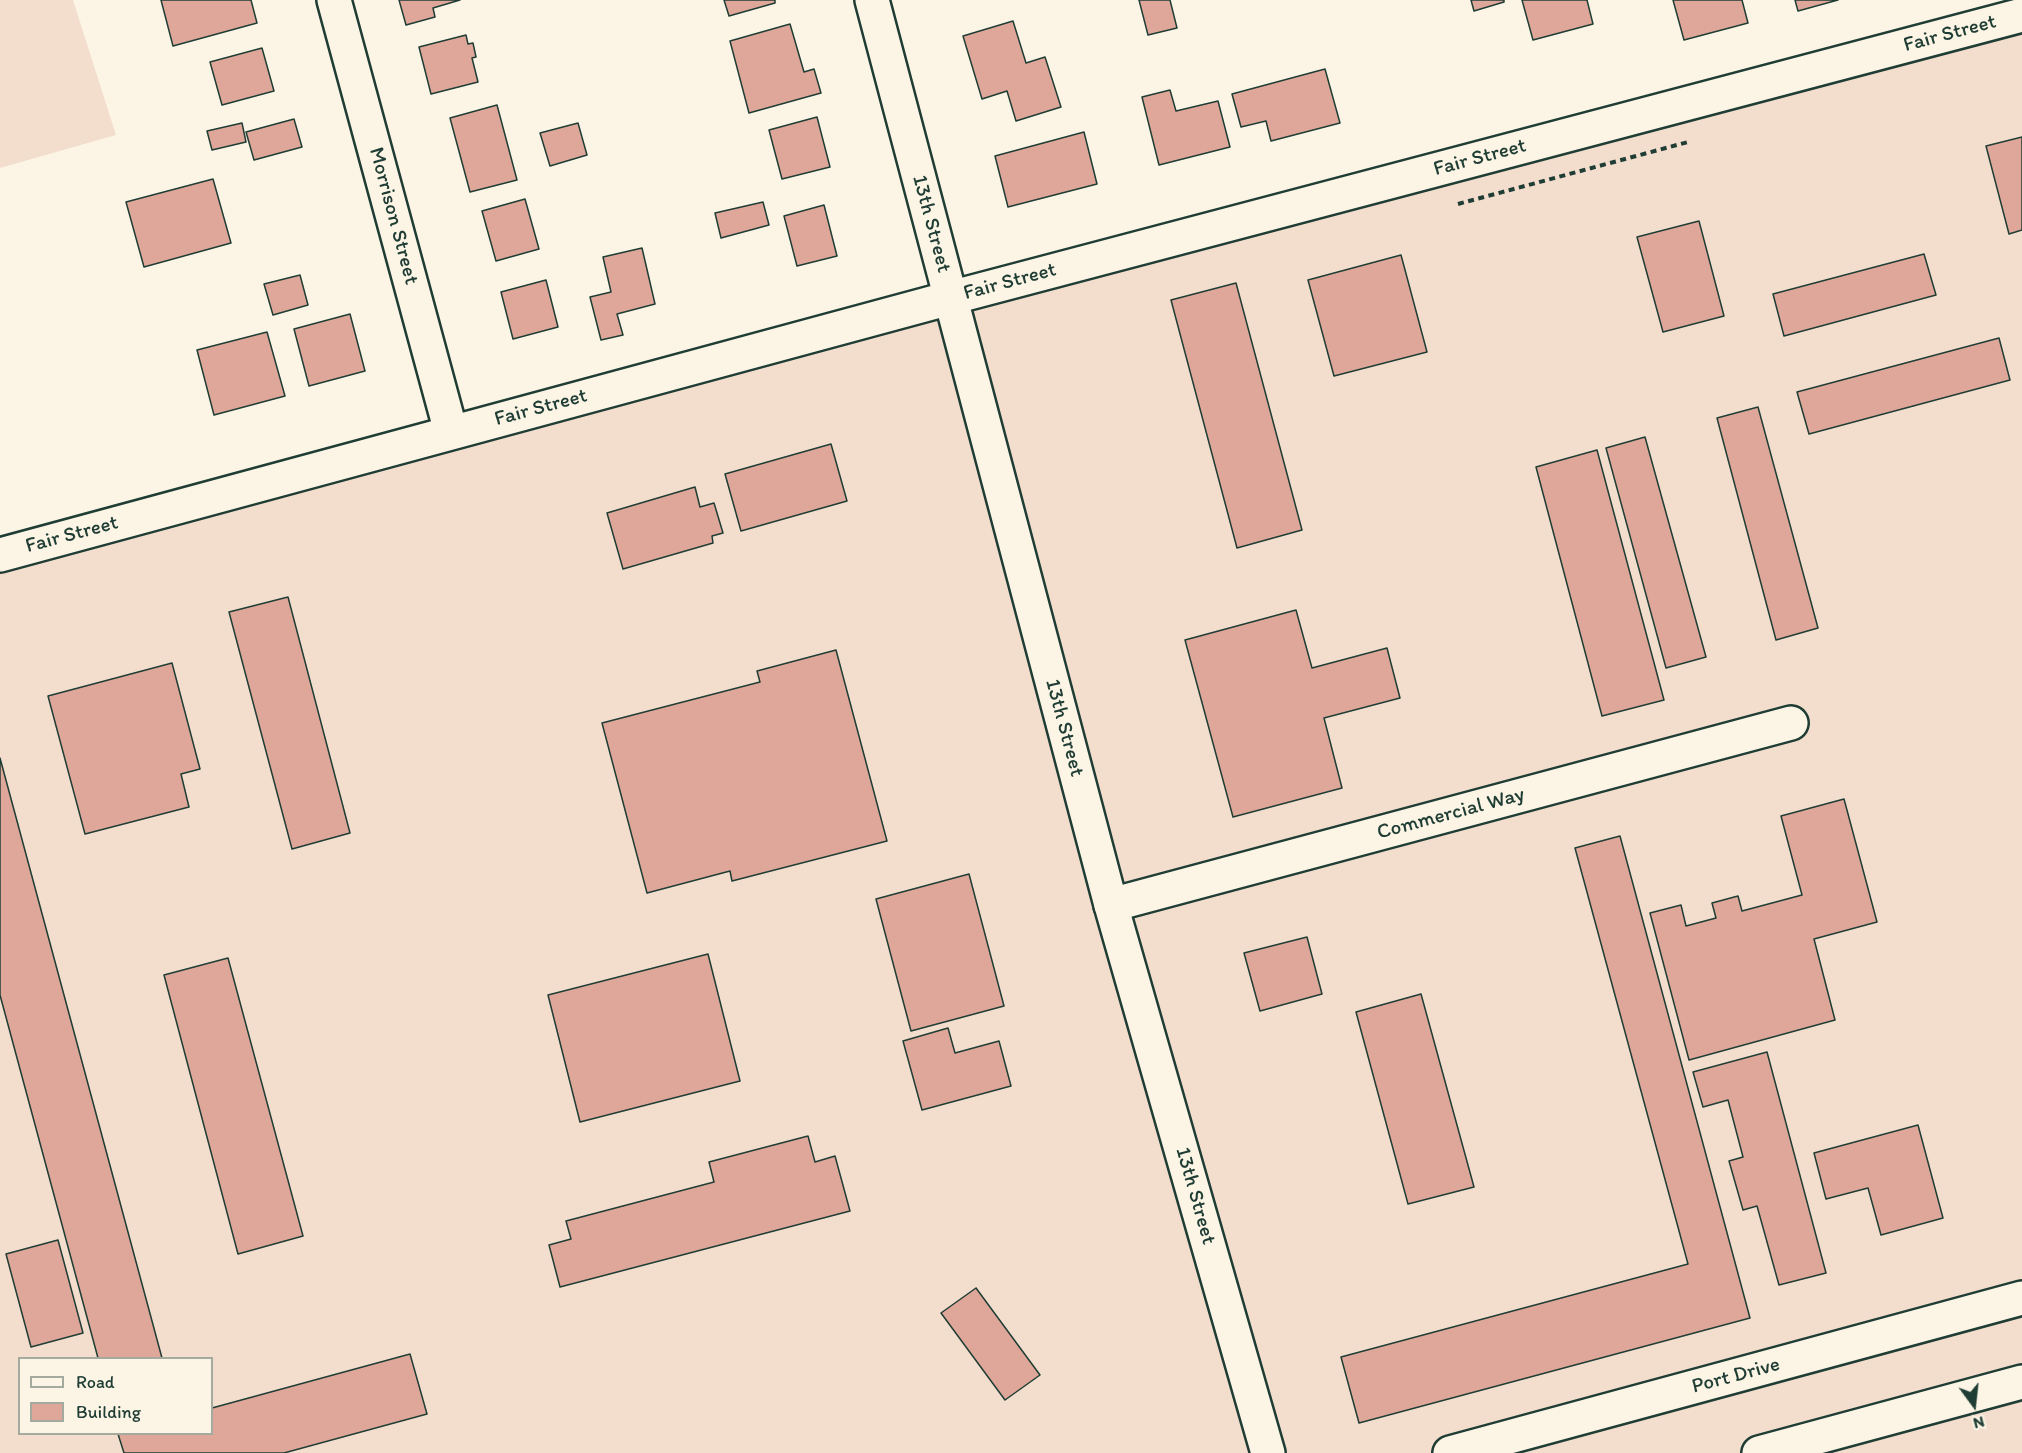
<!DOCTYPE html>
<style>
body{margin:0}
#map{position:relative;width:2022px;height:1453px;overflow:hidden;background:#fcf5e5;font-family:Itim,sans-serif}
canvas{display:block}
.legend{position:absolute;left:18px;top:1357px;width:195px;height:78px;box-sizing:border-box;background:#fcf5e5;border:2px solid #a4ab9e;margin:0;padding:8px 10px;list-style:none;font-size:18px;color:#1f3d34}
.legend li{display:flex;align-items:center;gap:12px;height:30px}
.legend b{width:30px;border:2px solid #a4ab9e}
.north{position:absolute;left:1944px;top:1375px;width:60px;height:60px;-webkit-text-stroke:4px #fcf5e5;paint-order:stroke;rotate:165deg;font-size:16px;font-weight:700;line-height:24px;text-align:center;color:#1f3d34}
.north::after{content:'';display:block;margin:auto;width:21px;height:27px;background:#1f3d34;clip-path:polygon(50% 0,100% 100%,50% 72%,0 100%)}
</style>
<div id="map">
<canvas width="2022" height="1453"></canvas>
<ul class="legend">
<li><b style="height:8px;background:#fcf5e5"></b>Road</li>
<li><b style="height:16px;background:#dfa799"></b>Building</li>
</ul>
<div class="north">N</div>
</div>
<script>
const c = document.querySelector('canvas').getContext('2d');
c.lineJoin = 'round';
function paint(path, color) { c.fillStyle = color; c.fill(path, 'evenodd'); }
const poly = rows => new Path2D(rows.map(r => 'M' + r).join(''));
function trace(path, color, width, dash) { c.strokeStyle = color; c.lineWidth = width; c.lineCap = dash ? 'butt' : 'round'; c.setLineDash(dash || []); c.stroke(path); }
function write(font, color, halo, rows, align = 'center') {
  c.font = font + ' Itim,sans-serif'; c.lineWidth = 6; c.setLineDash([]); c.textBaseline = 'middle'; c.strokeStyle = halo; c.fillStyle = color; for (const [text, x, y, turn = 0] of rows) {
    c.save(); c.translate(x, y); c.rotate((+turn || 0) * Math.PI / 180); c.textAlign = isNaN(turn) ? turn : align; if (halo) c.strokeText(text, 0, 0); c.fillText(text, 0, 0); c.restore();
  }
}
const built = poly([
 [0,0,73,0,116,135,0,168],
 [2022,15,2022,1453,0,1453,0,555],
 [20,1358,212,1358,212,1434,20,1434]
]);
const building = poly([
 [161,0,251,0,257,23,173,46,161,0],
 [399,0,460,0,433,8,435,17,406,25,399,0],
 [724,0,775,0,775,3,729,16,724,0],
 [1139,0,1170,0,1177,28,1148,35,1139,0],
 [1471,0,1504,0,1504,2,1474,11,1471,0],
 [1522,0,1587,0,1593,24,1533,40,1522,0],
 [1673,0,1742,0,1748,23,1684,40,1673,0],
 [1795,0,1838,0,1798,11,1795,0],
 [1013,21,1026,63,1045,57,1061,107,1016,121,1007,91,982,99,963,36,1013,21],
 [790,24,804,72,814,69,821,93,749,113,730,41,790,24],
 [466,35,468,44,473,43,476,57,472,58,478,82,431,94,419,47,466,35],
 [262,48,274,91,222,105,210,62,262,48],
 [1325,69,1340,123,1271,141,1266,121,1241,127,1232,94,1325,69],
 [1170,90,1176,111,1218,101,1230,147,1159,165,1142,97,1170,90],
 [497,105,517,180,470,192,450,118,497,105],
 [817,117,830,167,782,179,769,130,817,117],
 [294,119,302,147,254,160,246,132,294,119],
 [242,123,246,142,212,150,207,131,242,123],
 [578,123,587,155,550,166,540,133,578,123],
 [1084,132,1097,184,1008,207,995,156,1084,132],
 [2022,137,2022,230,2009,234,1986,146,2022,137],
 [213,179,231,243,144,267,126,202,213,179],
 [525,199,539,249,496,261,482,211,525,199],
 [763,202,769,225,721,238,715,213,763,202],
 [824,205,837,256,797,266,784,216,824,205],
 [1699,221,1724,316,1663,332,1637,237,1699,221],
 [642,248,655,304,617,314,623,335,601,340,590,297,611,292,603,257,642,248],
 [1924,254,1936,295,1784,336,1773,294,1924,254],
 [1401,255,1427,352,1334,376,1308,280,1401,255],
 [300,275,308,305,273,315,264,284,300,275],
 [546,280,558,327,513,339,501,292,546,280],
 [1236,283,1302,530,1237,548,1171,300,1236,283],
 [350,314,365,371,309,386,294,329,350,314],
 [267,332,285,396,214,415,197,350,267,332],
 [1999,338,2010,380,1809,434,1797,392,1999,338],
 [1758,407,1818,628,1776,640,1717,418,1758,407],
 [1645,437,1706,657,1666,668,1606,448,1645,437],
 [831,444,847,501,741,531,725,474,831,444],
 [1597,450,1664,700,1602,716,1536,467,1597,450],
 [695,487,700,507,714,503,723,533,712,536,713,543,623,569,607,513,695,487],
 [288,597,350,833,292,849,229,612,288,597],
 [1296,610,1312,668,1387,648,1400,698,1324,718,1342,788,1233,817,1185,640,1296,610],
 [836,650,887,841,732,881,730,871,647,893,602,723,760,682,757,671,836,650],
 [172,663,200,769,181,774,189,807,85,834,48,696,172,663],
 [0,758,162,1358,98,1358,0,995,0,758],
 [1844,799,1877,922,1814,939,1835,1020,1689,1060,1650,913,1681,905,1686,926,1716,918,1712,903,1738,896,1742,911,1802,895,1781,816,1844,799],
 [1620,836,1750,1318,1359,1423,1341,1357,1688,1264,1575,848,1620,836],
 [969,874,1004,1006,911,1031,876,899,969,874],
 [1307,937,1322,994,1260,1011,1244,953,1307,937],
 [708,954,740,1081,580,1122,548,995,708,954],
 [228,958,303,1236,238,1254,164,975,228,958],
 [1421,994,1474,1187,1408,1204,1356,1012,1421,994],
 [948,1028,955,1053,999,1041,1011,1086,922,1110,903,1041,948,1028],
 [1767,1052,1826,1273,1779,1285,1757,1206,1743,1210,1729,1161,1743,1157,1728,1100,1703,1107,1693,1072,1767,1052],
 [1918,1125,1943,1218,1881,1235,1868,1188,1826,1199,1814,1153,1918,1125],
 [808,1136,815,1162,835,1156,850,1211,560,1287,549,1245,571,1239,566,1221,714,1182,709,1162,808,1136],
 [58,1240,83,1333,31,1347,6,1254,58,1240],
 [976,1288,1040,1375,1005,1400,941,1313,976,1288],
 [410,1354,427,1414,284,1453,124,1453,118,1434,212,1434,212,1408,410,1354]
]);
const path = poly([
 [1458,204,1688,142]
]);
const street = poly([
 [334,0,451,432],
 [950,298,2022,15],
 [1111,905,1791,723]
]);
const secondary = poly([
 [872,0,1111,905,1268,1453],
 [0,555,950,298],
 [1450,1453,2022,1298],
 [1759,1453,2022,1382]
]);
const streetNames = [
 ["Fair Street",1950,34,-15],
 ["Fair Street",1480,158,-15],
 ["Morrison Street",393,216,75],
 ["13th Street",931,224,75],
 ["Fair Street",1010,282,-15],
 ["Fair Street",541,408,-15],
 ["Fair Street",72,535,-15],
 ["13th Street",1064,728,75],
 ["Commercial Way",1451,814,-15],
 ["13th Street",1195,1196,74],
 ["Port Drive",1736,1376,-15]
];
paint(built, '#f3dece');
paint(building, '#dfa799');
trace(building, '#1f3d34', 1.5);
trace(street, '#1f3d34', 38);
trace(secondary, '#1f3d34', 38);
trace(path, '#1f3d34', 4, [6, 4.5]);
trace(street, '#fcf5e5', 33);
trace(secondary, '#fcf5e5', 33);
write('21px', '#1f3d34', '#fcf5e5', streetNames);
</script>
